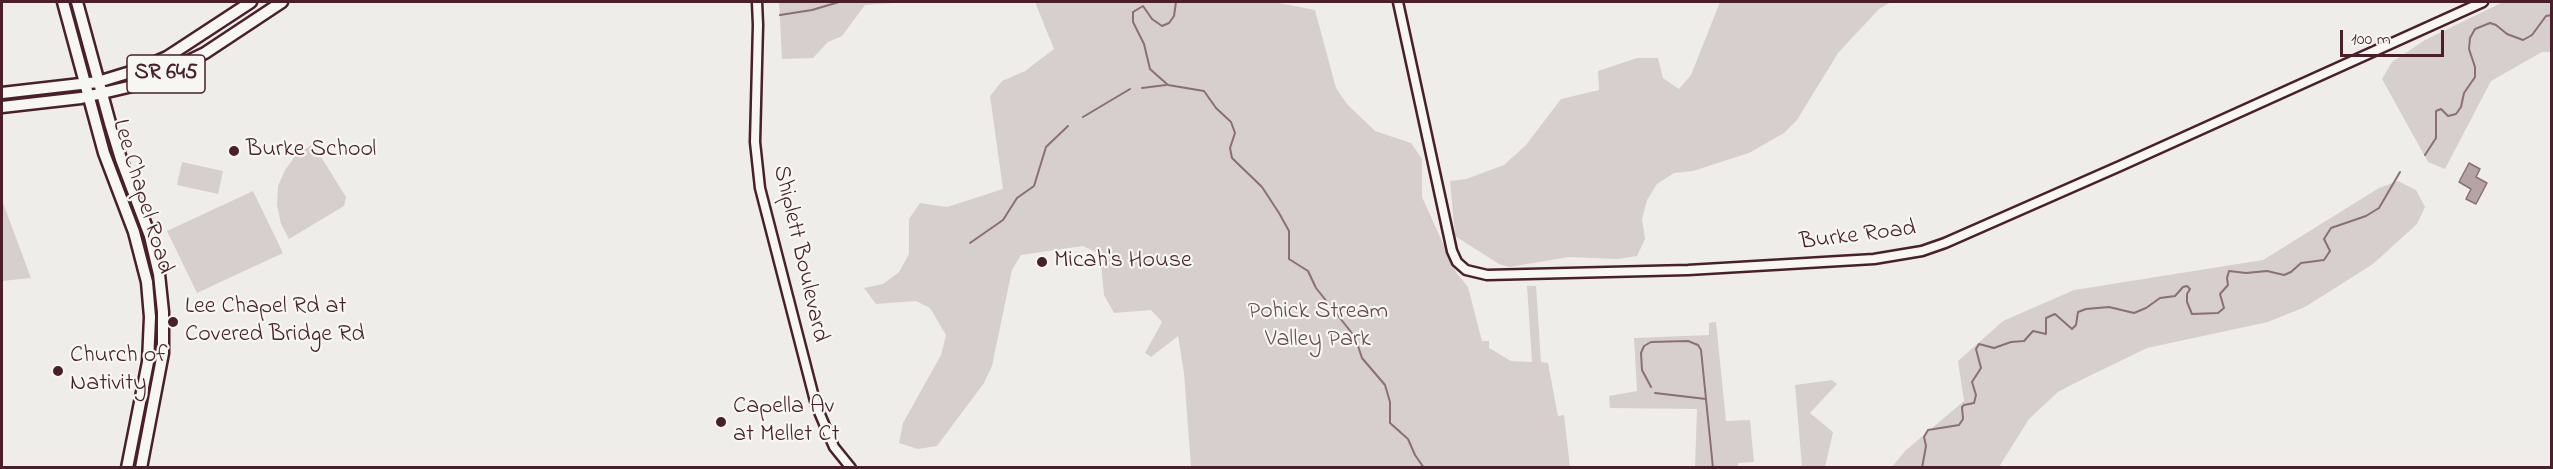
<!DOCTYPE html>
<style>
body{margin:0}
#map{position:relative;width:2553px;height:469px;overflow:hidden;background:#efedea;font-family:"Indie Flower",sans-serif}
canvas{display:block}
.frame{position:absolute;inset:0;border:3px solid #4a1f2b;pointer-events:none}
.scale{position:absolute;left:2340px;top:30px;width:104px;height:27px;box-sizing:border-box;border:3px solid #4a1f2b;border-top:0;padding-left:8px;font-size:18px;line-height:21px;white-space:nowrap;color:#4a1f2b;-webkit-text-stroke:4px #f6f6f2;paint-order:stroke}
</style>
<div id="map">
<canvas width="2553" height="469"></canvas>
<div class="frame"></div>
<div class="scale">100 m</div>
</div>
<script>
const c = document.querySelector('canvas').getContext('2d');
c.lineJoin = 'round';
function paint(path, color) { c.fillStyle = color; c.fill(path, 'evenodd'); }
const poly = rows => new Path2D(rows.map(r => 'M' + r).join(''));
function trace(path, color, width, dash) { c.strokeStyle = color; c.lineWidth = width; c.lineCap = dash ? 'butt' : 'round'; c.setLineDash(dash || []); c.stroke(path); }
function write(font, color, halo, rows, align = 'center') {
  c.font = font + ' "Indie Flower",sans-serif'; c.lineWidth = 4.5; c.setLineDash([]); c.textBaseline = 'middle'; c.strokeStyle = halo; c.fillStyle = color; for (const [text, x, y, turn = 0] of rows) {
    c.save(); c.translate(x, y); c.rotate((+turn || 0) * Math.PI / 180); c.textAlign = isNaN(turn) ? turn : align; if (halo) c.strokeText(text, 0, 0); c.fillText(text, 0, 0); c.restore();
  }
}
const green = poly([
 [779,2,906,2,865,5,842,36,828,42,813,58,782,59],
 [1035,2,1274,2,1315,10,1336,88,1347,104,1375,131,1411,143,1422,159,1422,197,1456,272,1468,287,1482,341,1489,341,1489,348,1511,361,1532,362,1527,286,1536,286,1541,362,1548,363,1558,416,1564,415,1570,467,1191,467,1184,373,1178,336,1151,357,1145,353,1162,322,1151,310,1114,313,1104,295,1100,254,1083,246,1021,255,1012,270,992,366,984,383,937,446,918,449,899,443,903,423,941,355,946,335,930,308,916,301,876,304,864,288,883,284,899,272,909,254,909,219,920,203,947,207,1003,189,990,96,1002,81,1025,71,1054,49],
 [1720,2,1891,2,1879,9,1838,53,1797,120,1784,133,1749,153,1693,171,1674,173,1657,184,1647,200,1642,219,1645,239,1637,256,1618,259,1569,257,1509,267,1499,264,1455,236,1450,181,1466,179,1504,165,1526,145,1561,99,1599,90,1598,71,1637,58,1658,58,1663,78,1679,89,1691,75],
 [2503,2,2551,2,2551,52,2542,52,2491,81,2445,169,2428,162,2382,79,2392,62,2425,40],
 [313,144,346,197,344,206,289,239,281,224,277,205,278,186,285,170,296,155],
 [182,162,223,171,218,194,177,185],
 [2398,181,2416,190,2425,207,2417,224,2373,264,2305,307,2268,322,2147,348,2075,383,2058,392,2029,419,1999,467,1892,467,1905,451,1964,401,1958,361,2003,321,2074,290,2263,260,2379,188],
 [253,191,283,253,197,293,167,231],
 [2,200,31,278,2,281],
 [1716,322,1726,421,1750,420,1754,462,1738,463,1738,467,1695,467,1697,409,1610,408,1609,396,1637,391,1634,338,1709,335,1709,323],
 [1832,380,1837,384,1810,413,1833,432,1825,467,1802,467,1795,385]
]);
const water = poly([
 [2469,163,2480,169,2476,177,2487,183,2476,204,2466,199,2471,189,2459,182,2469,163]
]);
const stream = poly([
 [1176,2,1174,16,1169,23,1162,26,1152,19,1143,6,1133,12,1133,22,1144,44,1150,69,1168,85,1204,91,1216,108,1231,122,1235,133,1230,148,1232,158,1262,187,1279,213,1289,231,1289,259,1308,271,1316,288,1355,337,1362,358,1385,385,1390,402,1390,423,1408,439,1415,455,1424,468],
 [780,15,812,10,839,2],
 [1142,88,1166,85],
 [1083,117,1130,89],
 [2425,155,2436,138,2436,111,2441,109,2448,116,2456,114,2461,107,2464,93,2475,77,2475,67,2469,49,2470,38,2475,29,2490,23,2496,25,2507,34,2523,40,2532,35,2546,16,2552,15],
 [970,243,1003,220,1017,198,1034,186,1046,147,1068,126],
 [1651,387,1642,370,1641,353,1644,346,1651,342,1688,341,1698,345,1701,350,1713,468],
 [1655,393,1706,399],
 [1922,468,1926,446,1924,437,1928,430,1959,425,1963,419,1962,407,1964,405,1974,403,1976,395,1972,382,1981,368,1976,349,1979,344,1994,348,2011,342,2024,341,2033,331,2046,334,2046,318,2055,314,2072,329,2076,325,2078,312,2086,309,2109,307,2134,313,2146,308,2160,298,2175,296,2183,287,2187,286,2190,289,2187,294,2187,302,2192,314,2218,313,2224,308,2220,294,2228,285,2227,278,2229,271,2246,273,2267,271,2284,275,2291,272,2301,263,2324,260,2330,251,2324,239,2331,228,2366,216,2379,208,2400,172]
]);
const minor = poly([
 [757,2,758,25,755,142,760,188,816,405,834,447,851,468],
 [1398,2,1452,251,1457,262,1466,270,1487,275,1688,270,1874,259,1922,251,1945,243,2120,166,2483,2]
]);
const major = poly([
 [63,2,104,153,134,232,147,282,150,317,148,362,127,468],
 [77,2,110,123,121,159,150,236,159,274,163,312,163,353,141,468],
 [2,93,98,82,137,70,167,57,251,2],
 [2,107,81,98,141,84,205,53,282,2]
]);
const markers = [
 [234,151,6,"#4a1f2b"],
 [1042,262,6,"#4a1f2b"],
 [173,322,6,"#4a1f2b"],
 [58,371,6,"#4a1f2b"],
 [721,422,6,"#4a1f2b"]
];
const shields = [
 [166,74,78]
];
const shieldNames = [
 ["SR 645",166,74]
];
const poiNames = [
 ["Burke School",246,151],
 ["Micah's House",1054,262],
 ["Lee Chapel Rd at",185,308],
 ["Covered Bridge Rd",185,336],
 ["Church of",70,357],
 ["Nativity",70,385],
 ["Capella Av",733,408],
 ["at Mellet Ct",733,436]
];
const streetNames = [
 ["Lee Chapel Road",141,197,73],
 ["Burke Road",1858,237,-7],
 ["Shiplett Boulevard",799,254,77]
];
const parkNames = [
 ["Pohick Stream",1318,313],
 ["Valley Park",1318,341]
];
paint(green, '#d7cfce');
paint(water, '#b4a4a5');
trace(water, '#8a6f74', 1.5);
trace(stream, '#8a6f74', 2);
trace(minor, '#4a1f2b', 13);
trace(major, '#4a1f2b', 15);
trace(minor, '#f6f6f2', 8);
trace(major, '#f6f6f2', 10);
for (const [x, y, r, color] of markers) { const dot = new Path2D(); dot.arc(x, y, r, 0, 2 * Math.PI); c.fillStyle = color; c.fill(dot); trace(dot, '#f6f6f2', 2); }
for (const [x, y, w] of shields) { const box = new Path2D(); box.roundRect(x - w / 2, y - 19, w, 38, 4.5); c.fillStyle = '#f6f6f2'; c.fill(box); trace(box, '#4a1f2b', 1.5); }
write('bold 22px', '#4a1f2b', null, shieldNames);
write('24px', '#4a1f2b', '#f6f6f2', poiNames, 'left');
write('24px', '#4a1f2b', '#f6f6f2', streetNames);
write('24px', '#6d4b54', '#f6f6f2', parkNames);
</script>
